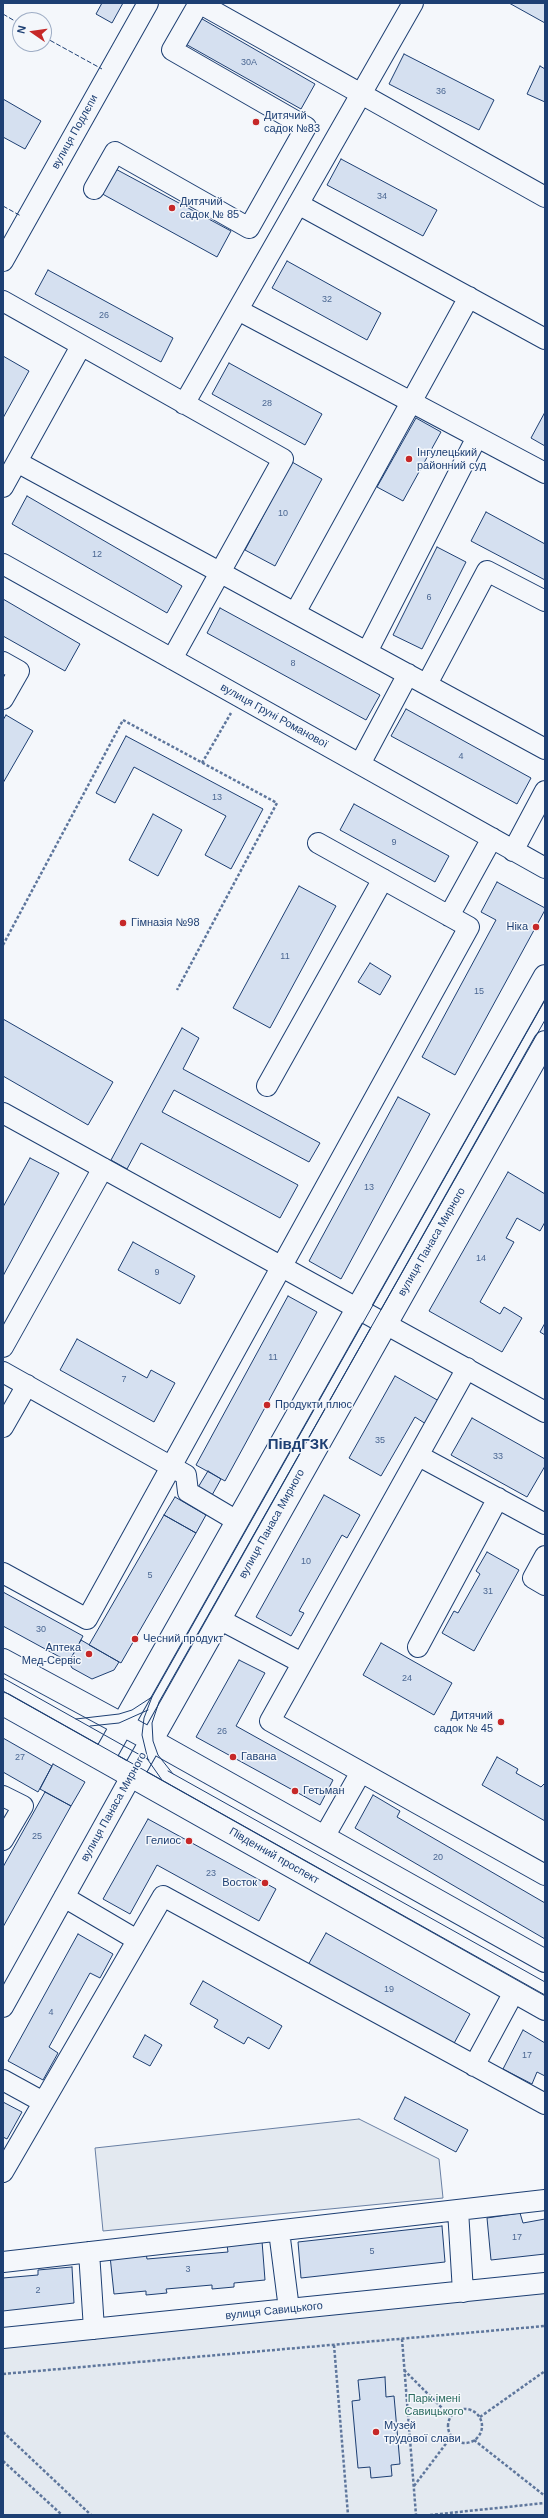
<!DOCTYPE html>
<meta charset="utf-8">
<style>
body{margin:0}
#map{position:relative;width:548px;height:2518px;overflow:hidden;background:#f4f7fb;font-family:Helvetica,sans-serif}
canvas{display:block}
.frame{position:absolute;inset:0;border:4px solid #1d3f73;pointer-events:none}
.north{position:absolute;left:12px;top:12px;width:40px;height:40px;box-sizing:border-box;background:#f4f7fb;border:1px solid #9eadc5;border-radius:50%;rotate:283deg;font-size:11px;font-weight:700;line-height:16px;text-align:center;color:#1d3f73}
.north::after{content:'';display:block;margin:auto;width:14px;height:18px;background:#c62828;clip-path:polygon(50% 0,100% 100%,50% 72%,0 100%)}
</style>
<div id="map">
<canvas width="548" height="2518"></canvas>
<div class="frame"></div>
<div class="north">N</div>
</div>
<script>
const c = document.querySelector('canvas').getContext('2d');
c.lineJoin = 'round';
function paint(path, color) { c.fillStyle = color; c.fill(path, 'evenodd'); }
const poly = rows => new Path2D(rows.map(r => 'M' + r).join(''));
function trace(path, color, width, dash) { c.strokeStyle = color; c.lineWidth = width; c.lineCap = dash ? 'butt' : 'round'; c.setLineDash(dash || []); c.stroke(path); }
function write(font, color, halo, rows, align = 'center') {
  c.font = font + ' Helvetica,sans-serif'; c.lineWidth = 3; c.setLineDash([]); c.textBaseline = 'middle'; c.strokeStyle = halo; c.fillStyle = color; for (const [text, x, y, turn = 0] of rows) {
    c.save(); c.translate(x, y); c.rotate((+turn || 0) * Math.PI / 180); c.textAlign = isNaN(turn) ? turn : align; if (halo) c.strokeText(text, 0, 0); c.fillText(text, 0, 0); c.restore();
  }
}
const green = poly([
 [359,2119,439,2159,443,2198,103,2231,95,2148,359,2119],
 [545,2283,545,2515,3,2515,3,2338,545,2283]
]);
const building = poly([
 [102,3,123,3,112,23,96,14,102,3],
 [509,3,545,3,545,23,509,3],
 [197,16,315,84,301,109,182,42,197,16],
 [404,54,494,100,479,130,389,84,404,54],
 [540,66,545,69,545,102,527,94,540,66],
 [3,99,41,121,25,149,3,137,3,99],
 [341,159,437,210,423,236,327,185,341,159],
 [110,166,231,231,217,257,97,191,110,166],
 [287,261,381,313,367,340,272,288,287,261],
 [48,270,173,338,161,362,35,294,48,270],
 [3,356,29,371,3,418,3,356],
 [229,363,322,414,305,445,212,394,229,363],
 [545,412,545,446,531,438,545,412],
 [416,418,441,432,403,501,377,487,416,418],
 [292,462,322,479,275,566,245,550,292,462],
 [27,496,182,586,167,613,12,524,27,496],
 [486,512,545,544,545,580,471,541,486,512],
 [437,547,466,562,422,649,393,635,437,547],
 [3,599,80,644,65,671,3,636,3,599],
 [220,608,380,695,366,720,207,633,220,608],
 [406,709,531,778,517,804,391,736,406,709],
 [6,715,33,731,3,783,3,720,6,715],
 [126,736,263,809,231,869,205,855,226,816,134,767,115,803,96,793,126,736],
 [354,804,449,856,435,882,340,830,354,804],
 [153,814,182,830,158,876,129,860,153,814],
 [497,882,545,908,545,910,455,1075,422,1057,496,920,481,912,497,882],
 [299,886,336,906,270,1028,233,1008,299,886],
 [370,963,391,976,380,995,358,982,370,963],
 [3,1019,113,1082,88,1125,3,1076,3,1019],
 [182,1028,199,1038,183,1069,320,1143,309,1162,174,1090,162,1112,298,1185,280,1218,141,1143,127,1169,111,1160,182,1028],
 [398,1097,430,1114,341,1279,309,1261,398,1097],
 [30,1158,59,1173,3,1276,3,1207,30,1158],
 [508,1172,545,1194,545,1222,540,1231,517,1218,506,1238,514,1242,480,1302,500,1314,504,1307,522,1318,502,1352,429,1311,508,1172],
 [133,1242,195,1276,180,1304,118,1270,133,1242],
 [288,1296,317,1312,225,1481,196,1465,288,1296],
 [545,1323,545,1335,540,1332,545,1323],
 [77,1339,147,1378,151,1370,175,1383,154,1422,60,1370,77,1339],
 [395,1376,439,1401,426,1424,415,1417,381,1476,349,1458,395,1376],
 [472,1418,545,1459,545,1466,527,1497,451,1455,472,1418],
 [208,1471,221,1479,211,1497,197,1489,208,1471],
 [324,1495,360,1515,347,1538,342,1535,299,1611,304,1613,291,1636,256,1617,324,1495],
 [175,1497,206,1515,196,1533,164,1515,175,1497],
 [164,1515,196,1533,121,1663,89,1645,164,1515],
 [487,1552,519,1570,474,1651,442,1633,454,1611,458,1613,480,1574,476,1571,487,1552],
 [3,1592,83,1636,69,1662,3,1626,3,1592],
 [81,1640,119,1662,114,1670,92,1679,72,1668,69,1662,81,1640],
 [381,1643,452,1683,434,1715,363,1675,381,1643],
 [239,1660,265,1673,236,1726,333,1780,320,1805,196,1737,239,1660],
 [3,1738,52,1766,38,1792,3,1772,3,1738],
 [497,1757,518,1769,516,1773,541,1787,545,1783,545,1821,482,1785,497,1757],
 [53,1764,85,1782,71,1806,40,1789,53,1764],
 [45,1792,71,1806,3,1927,3,1867,45,1792],
 [373,1795,400,1811,397,1817,545,1903,545,1939,355,1828,373,1795],
 [148,1819,276,1889,259,1921,157,1865,130,1914,103,1899,148,1819],
 [326,1933,470,2014,452,2047,308,1965,326,1933],
 [78,1934,113,1954,100,1978,90,1973,49,2047,58,2053,43,2080,8,2061,78,1934],
 [203,1981,282,2026,269,2049,248,2037,244,2044,214,2027,218,2020,190,2004,203,1981],
 [523,2030,545,2043,545,2076,537,2072,532,2084,503,2069,523,2030],
 [145,2035,162,2045,150,2066,133,2057,145,2035],
 [405,2097,468,2130,456,2152,394,2119,405,2097],
 [3,2102,22,2112,7,2139,3,2137,3,2102],
 [520,2213,523,2223,545,2219,545,2254,491,2260,487,2218,520,2213],
 [442,2226,445,2262,301,2278,298,2242,442,2226],
 [262,2241,265,2280,234,2283,234,2287,212,2289,212,2285,166,2289,167,2293,146,2295,146,2291,114,2294,110,2256,146,2253,147,2259,228,2252,227,2245,262,2241],
 [72,2267,74,2303,3,2311,3,2278,38,2275,38,2270,72,2267],
 [385,2377,386,2397,394,2396,400,2464,391,2465,392,2476,371,2478,370,2467,358,2468,352,2401,360,2400,358,2380,385,2377]
]);
const path = poly([
 [202,763,231,713],
 [3,945,123,720,277,803,177,990],
 [402,2339,416,2515],
 [334,2345,348,2515],
 [404,2370,450,2416],
 [3,2374,545,2326],
 '448 2426a17 17 0 1 1 34 0a17 17 0 1 1-34 0Z',
 [480,2417,545,2371],
 [3,2432,91,2515],
 [474,2440,545,2496],
 [3,2461,62,2515],
 [414,2486,451,2437],
 [430,2515,545,2503]
]);
const minor = poly([
 [199,3,545,197],
 [94,189,115,152,249,228,306,127,172,50,199,3],
 [298,204,545,339],
 [3,261,148,3],
 [3,301,283,459,172,659],
 [238,310,545,473],
 [184,404,413,3],
 [17,462,545,749],
 [3,487,81,346],
 [3,564,545,868],
 [295,613,469,297],
 [367,652,477,437],
 [3,662,19,671,3,699],
 [427,684,487,571,545,601],
 [360,764,408,674],
 [513,851,545,791],
 [449,916,492,838],
 [267,1086,383,879],
 [3,1113,545,1412],
 [3,1347,103,1168],
 [467,1368,270,1721,545,1875],
 [3,1372,186,1475,188,1492,237,1521],
 [3,1427,27,1385],
 [419,1456,545,1524],
 [545,1556,533,1578,545,1585],
 [3,1573,87,1619,469,927,318,843],
 [219,1619,302,1663],
 [418,1647,498,1498],
 [3,1796,23,1806,3,1840],
 [324,1837,361,1772],
 [64,1897,137,1940],
 [3,2007,132,1775],
 [474,2066,514,1992],
 [3,2080,43,2102],
 [3,2172,163,1896,545,2104],
 [458,2210,463,2292],
 [279,2231,289,2309],
 [89,2252,94,2329],
 [3,2262,545,2200],
 [3,2338,545,2283]
]);
const major = poly([
 [3,1660,151,1740,545,1961],
 [3,1704,545,2009],
 [103,1759,545,976],
 [132,1775,545,1042]
]);
const tram = poly([
 [3,1678,149,1760],
 [3,1691,545,1995],
 [76,1719,119,1714,132,1710,152,1697],
 [90,1726,119,1723,148,1710],
 [168,1771,545,1982],
 [173,1774,158,1755,153,1741,152,1723,159,1702,545,1020],
 [162,1780,148,1760,142,1735,144,1718,152,1697,545,1000]
]);
const fence = poly([
 [3,14,20,24],
 [44,37,102,69],
 [3,206,21,216]
]);
const markers = [
 [256,122,4,"#c62828"],
 [172,208,4,"#c62828"],
 [409,459,4,"#c62828"],
 [123,923,4,"#c62828"],
 [536,927,4,"#c62828"],
 [267,1405,4,"#c62828"],
 [135,1639,4,"#c62828"],
 [89,1654,4,"#c62828"],
 [501,1722,4,"#c62828"],
 [233,1757,4,"#c62828"],
 [295,1791,4,"#c62828"],
 [189,1841,4,"#c62828"],
 [265,1883,4,"#c62828"],
 [376,2432,4,"#c62828"]
];
const numberNames = [
 ["30А",249,63],
 ["36",441,92],
 ["34",382,197],
 ["32",327,300],
 ["26",104,316],
 ["28",267,404],
 ["10",283,514],
 ["12",97,555],
 ["6",429,598],
 ["8",293,664],
 ["4",461,757],
 ["13",217,798],
 ["9",394,843],
 ["11",285,957],
 ["15",479,992],
 ["13",369,1188],
 ["14",481,1259],
 ["9",157,1273],
 ["11",273,1358],
 ["7",124,1380],
 ["35",380,1441],
 ["33",498,1457],
 ["10",306,1562],
 ["5",150,1576],
 ["31",488,1592],
 ["30",41,1630],
 ["24",407,1679],
 ["26",222,1732],
 ["27",20,1758],
 ["25",37,1837],
 ["20",438,1858],
 ["23",211,1874],
 ["19",389,1990],
 ["4",51,2013],
 ["17",527,2056],
 ["17",517,2238],
 ["5",372,2252],
 ["3",188,2270],
 ["2",38,2291]
];
const poiNames = [
 ["Дитячий",264,116],
 ["садок №83",264,129],
 ["Дитячий",180,202],
 ["садок № 85",180,215],
 ["Інгулецький",417,453],
 ["районний суд",417,466],
 ["Гімназія №98",131,923],
 ["Ніка",528,927,"right"],
 ["Продукти плюс",275,1405],
 ["Чесний продукт",143,1639],
 ["Аптека",81,1648,"right"],
 ["Мед-Сервіс",81,1661,"right"],
 ["Дитячий",493,1716,"right"],
 ["садок № 45",493,1729,"right"],
 ["Гавана",241,1757],
 ["Гетьман",303,1791],
 ["Гелиос",181,1841,"right"],
 ["Восток",257,1883,"right"],
 ["Музей",384,2426],
 ["трудової слави",384,2439]
];
const streetNames = [
 ["вулиця Подлєпи",75,132,-61],
 ["вулиця Груні Романової",274,716,29],
 ["вулиця Панаса Мирного",432,1242,-60],
 ["вулиця Панаса Мирного",272,1524,-61],
 ["вулиця Панаса Мирного",114,1807,-61],
 ["Південний проспект",274,1856,30],
 ["вулиця Савицького",274,2311,-6]
];
const parkNames = [
 ["Парк імені",434,2399],
 ["Савицького",434,2412]
];
const districtNames = [
 ["ПівдГЗК",298,1445]
];
paint(green, '#e3e9f0');
trace(green, '#687fa3', 1);
paint(building, '#d5e0f0');
trace(building, '#1d3f73', 1);
trace(minor, '#1d3f73', 22);
trace(major, '#1d3f73', 24);
trace(path, '#5e769c', 2.5, [3, 2]);
trace(minor, '#f4f7fb', 20);
trace(major, '#f4f7fb', 22);
trace(tram, '#1d3f73', 1);
trace(fence, '#1d3f73', 1, [5, 2]);
for (const [x, y, r, color] of markers) { const dot = new Path2D(); dot.arc(x, y, r, 0, 2 * Math.PI); c.fillStyle = color; c.fill(dot); trace(dot, '#f4f7fb', 1.5); }
write('9px', '#4b6792', null, numberNames);
write('11px', '#1d3f73', '#f4f7fb', poiNames, 'left');
write('11px', '#1d3f73', '#f4f7fb', streetNames);
write('11px', '#2c6c60', '#f4f7fb', parkNames);
write('bold 15px', '#1d3f73', '#f4f7fb', districtNames);
</script>
